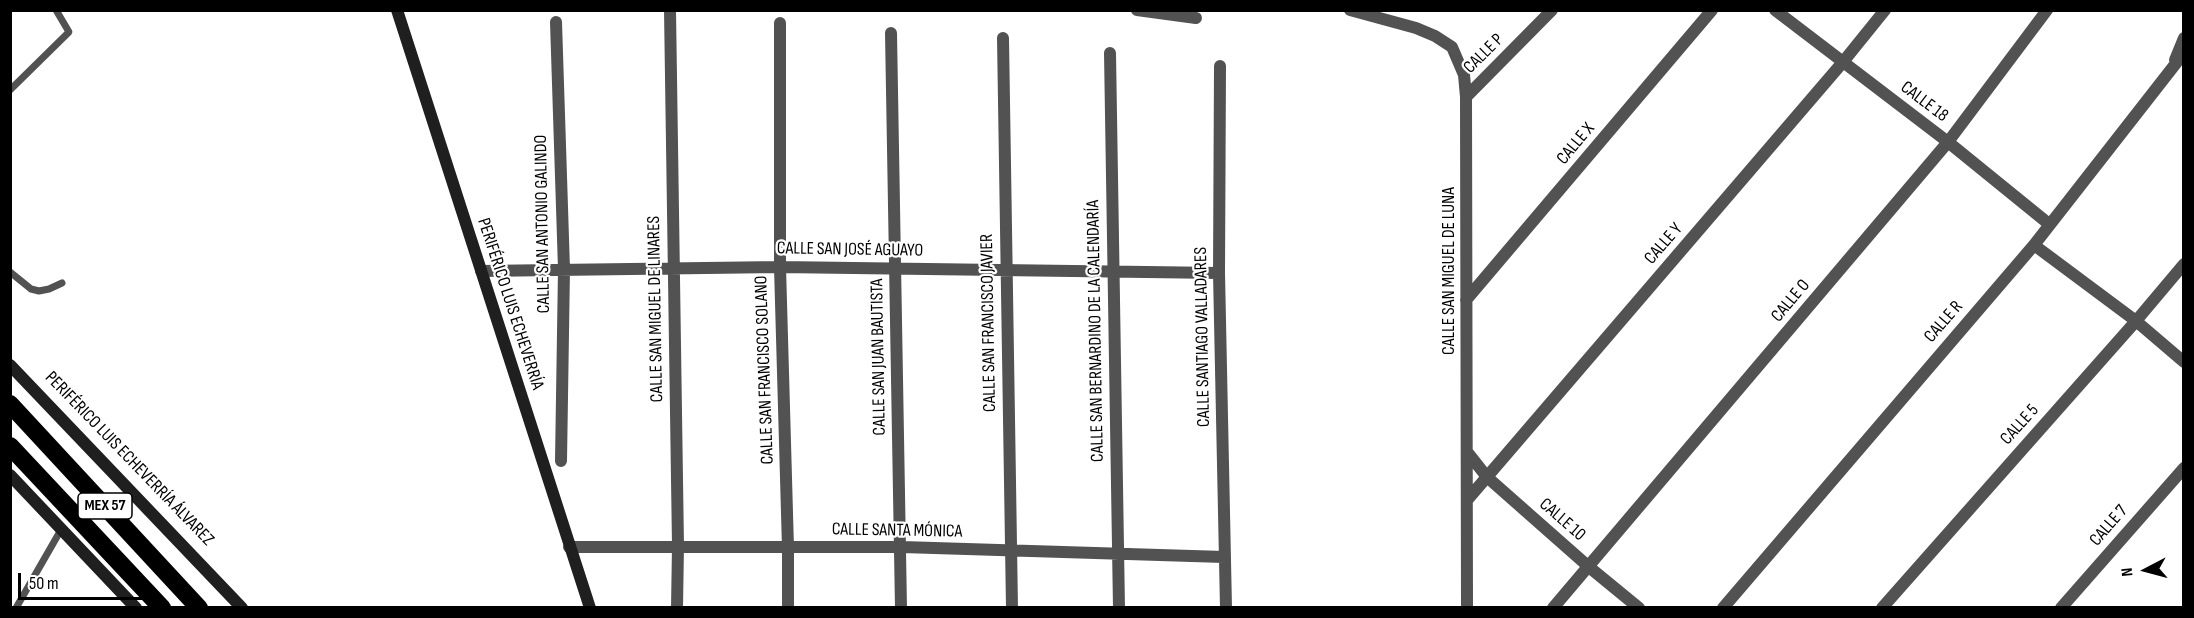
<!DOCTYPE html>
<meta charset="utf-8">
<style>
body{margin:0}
#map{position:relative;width:2194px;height:618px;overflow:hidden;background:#fff;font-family:"Sofia Sans Condensed",sans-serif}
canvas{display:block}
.frame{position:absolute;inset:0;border:12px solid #000;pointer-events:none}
.north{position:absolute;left:2116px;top:540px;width:60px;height:60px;-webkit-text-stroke:4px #fff;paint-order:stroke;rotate:264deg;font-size:16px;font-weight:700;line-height:24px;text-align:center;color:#000}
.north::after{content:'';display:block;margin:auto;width:21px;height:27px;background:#000;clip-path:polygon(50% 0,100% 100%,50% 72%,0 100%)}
.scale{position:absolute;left:18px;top:573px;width:124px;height:27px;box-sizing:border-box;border:3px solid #000;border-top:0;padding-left:8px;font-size:18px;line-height:21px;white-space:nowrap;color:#000;-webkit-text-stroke:4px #fff;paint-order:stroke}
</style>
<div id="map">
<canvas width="2194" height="618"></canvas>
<div class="frame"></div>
<div class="north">N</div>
<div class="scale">50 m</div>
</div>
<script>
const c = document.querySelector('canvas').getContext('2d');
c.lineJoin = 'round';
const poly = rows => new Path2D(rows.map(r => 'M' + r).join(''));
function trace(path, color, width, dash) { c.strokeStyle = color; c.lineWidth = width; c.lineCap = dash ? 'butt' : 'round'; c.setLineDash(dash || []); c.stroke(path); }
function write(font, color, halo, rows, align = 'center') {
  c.font = font + ' "Sofia Sans Condensed",sans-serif'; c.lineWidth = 4.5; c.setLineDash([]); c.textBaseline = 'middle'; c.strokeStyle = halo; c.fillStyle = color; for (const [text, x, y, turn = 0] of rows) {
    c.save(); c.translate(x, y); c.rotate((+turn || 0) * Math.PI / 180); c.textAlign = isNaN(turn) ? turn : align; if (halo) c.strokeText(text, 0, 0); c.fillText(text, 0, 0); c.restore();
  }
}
const lane = poly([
 [10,90,69,32,56,10],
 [10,272,31,289,39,291,49,289,62,283],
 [16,608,62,528]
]);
const street = poly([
 [670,10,678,546,677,608],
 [1137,10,1196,18],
 [1350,10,1416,28,1435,36,1452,47,1464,75,1466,97,1467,608],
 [1775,10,1948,142,2049,224],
 [556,22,564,269,561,461],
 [780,23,780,267,788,548,788,608],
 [891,33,901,608],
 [1003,38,1012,608],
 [1110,53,1119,608],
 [2175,60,2184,38],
 [1220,66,1219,273,1226,608],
 [1466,97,1552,10],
 [2034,245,2136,321,2184,362],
 [481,271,780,267,1219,273],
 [1466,300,1712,10],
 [1468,453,1487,477,1589,567,1639,608],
 [1468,499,1843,62,1885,10],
 [569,547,902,547,1224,557],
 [1553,608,1948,142,2047,10],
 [1723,608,2034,245,2184,53],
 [1882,608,2136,321,2184,264],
 [2061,608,2184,468]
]);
const secondary = poly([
 [397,10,590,608],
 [10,365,242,608],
 [10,475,136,608]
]);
const highway = poly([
 [10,404,199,608],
 [10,446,162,608]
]);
const shields = [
 [105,506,54]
];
const shieldNames = [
 ["MEX 57",105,506]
];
const streetNames = [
 ["CALLE P",1484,54,-45],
 ["CALLE 18",1924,102,37],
 ["CALLE X",1576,144,-50],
 ["CALLE SAN ANTONIO GALINDO",543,224,-91],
 ["CALLE Y",1664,244,-49],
 ["CALLE SAN JOSÉ AGUAYO",850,250,1],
 ["CALLE SAN MIGUEL DE LUNA",1449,271,-90],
 ["CALLE O",1791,301,-50],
 ["PERIFÉRICO LUIS ECHEVERRÍA",510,304,72],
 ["CALLE SAN MIGUEL DE LINARES",656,309,-91],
 ["CALLE R",1944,322,-49],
 ["CALLE SAN FRANCISCO JAVIER",989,323,-91],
 ["CALLE SAN BERNARDINO DE LA CALENDARÍA",1096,331,-91],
 ["CALLE SANTIAGO VALLADARES",1203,337,-91],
 ["CALLE SAN JUAN BAUTISTA",879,357,-91],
 ["CALLE SAN FRANCISCO SOLANO",765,370,-92],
 ["CALLE 5",2020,425,-48],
 ["PERIFÉRICO LUIS ECHEVERRÍA ÁLVAREZ",129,459,46],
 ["CALLE 10",1562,520,41],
 ["CALLE 7",2109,526,-49],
 ["CALLE SANTA MÓNICA",897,531,1]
];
trace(lane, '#525252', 7);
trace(street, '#525252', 12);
trace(secondary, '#1f1f1f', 12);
trace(highway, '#000', 18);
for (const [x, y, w] of shields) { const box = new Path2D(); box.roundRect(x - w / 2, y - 13, w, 26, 4.5); c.fillStyle = '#fff'; c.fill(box); trace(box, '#000', 1.5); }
write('bold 16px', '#000', null, shieldNames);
write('18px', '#000', '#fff', streetNames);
</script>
